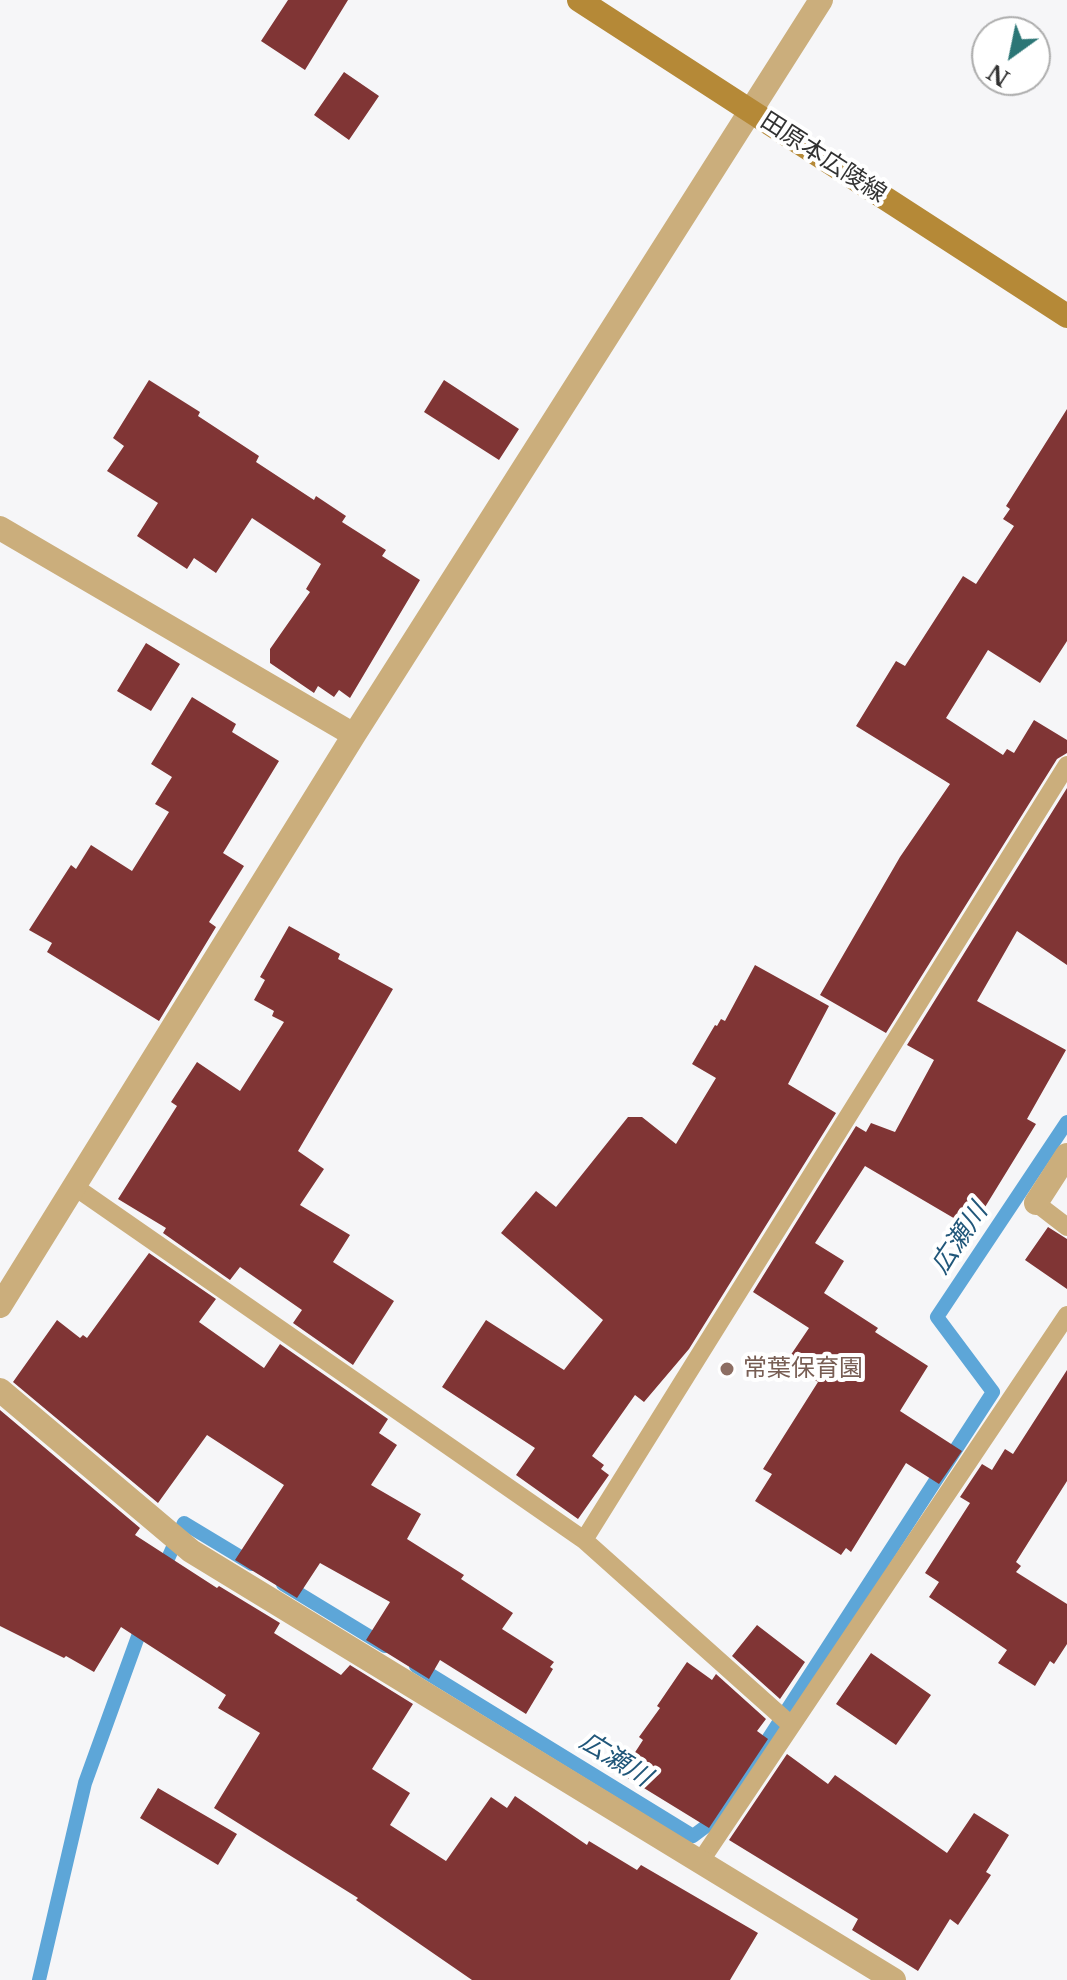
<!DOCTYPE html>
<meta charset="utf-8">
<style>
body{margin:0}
#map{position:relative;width:1067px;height:1980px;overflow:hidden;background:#f6f6f8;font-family:"Libre Baskerville",serif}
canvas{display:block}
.north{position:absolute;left:971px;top:16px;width:80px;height:80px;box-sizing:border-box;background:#fff;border:2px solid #adadad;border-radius:50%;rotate:213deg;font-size:22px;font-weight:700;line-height:32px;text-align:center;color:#323232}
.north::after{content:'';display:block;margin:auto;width:28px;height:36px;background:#2c7676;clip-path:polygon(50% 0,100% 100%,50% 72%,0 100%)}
</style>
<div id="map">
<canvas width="1067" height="1980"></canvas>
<div class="north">N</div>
</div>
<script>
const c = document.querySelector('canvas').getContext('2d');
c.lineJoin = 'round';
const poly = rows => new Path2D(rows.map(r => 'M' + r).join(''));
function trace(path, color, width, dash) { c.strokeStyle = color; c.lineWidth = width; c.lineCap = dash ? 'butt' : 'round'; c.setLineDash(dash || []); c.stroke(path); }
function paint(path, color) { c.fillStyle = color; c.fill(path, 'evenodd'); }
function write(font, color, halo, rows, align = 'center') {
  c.font = font + ' "Libre Baskerville","Noto Sans JP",serif'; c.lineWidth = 8; c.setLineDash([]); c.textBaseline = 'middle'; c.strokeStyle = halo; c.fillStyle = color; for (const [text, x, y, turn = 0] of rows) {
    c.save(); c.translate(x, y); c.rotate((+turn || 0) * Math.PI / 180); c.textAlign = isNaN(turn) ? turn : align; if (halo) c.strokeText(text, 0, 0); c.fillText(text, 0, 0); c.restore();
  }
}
const stream = poly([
 [161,1574,184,1523,252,1564],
 [283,1584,385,1646],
 [416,1666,693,1836,717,1818,993,1392,937,1317,1067,1122],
 [39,1980,85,1783,144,1620]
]);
const building = poly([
 [288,0,348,0,305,70,261,41],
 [344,72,379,96,349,140,314,115],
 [149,380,200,412,198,416,259,456,256,462,314,500,316,496,346,516,342,522,386,550,382,556,420,580,350,698,339,690,334,697,318,686,314,693,270,663,270,649,310,592,306,589,321,564,252,518,216,573,194,558,187,569,137,536,158,503,107,471,124,446,113,438],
 [444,380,519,429,499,460,424,412],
 [1067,409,1067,641,1040,683,988,650,946,718,1003,755,1007,749,1014,753,1034,720,1067,740,1067,753,1057,759,886,1033,820,995,900,857,950,784,856,726,896,661,905,666,963,576,976,584,1014,526,1003,519,1010,509,1006,506],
 [146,643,180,664,151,711,117,691],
 [192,697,236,724,232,732,279,761,223,853,244,866,209,922,216,927,159,1021,47,952,52,943,29,930,71,865,76,869,91,845,132,871,169,812,155,804,172,777,151,764],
 [1067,788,1067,965,1017,931,977,1001,1066,1050,1027,1119,1036,1124,974,1225,960,1215,957,1220,865,1166,815,1243,844,1261,824,1293,878,1328,875,1332,928,1366,900,1411,962,1451,939,1484,906,1463,851,1552,846,1548,841,1555,755,1501,772,1474,763,1469,818,1382,786,1362,809,1328,753,1292,856,1126,866,1132,871,1123,895,1132,934,1060,907,1045],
 [289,926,340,954,338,959,393,989,298,1151,324,1169,300,1205,350,1235,333,1262,394,1301,353,1365,293,1323,302,1310,240,1267,230,1280,163,1233,166,1228,118,1199,177,1106,171,1102,197,1062,240,1091,284,1022,272,1016,274,1011,254,1000,265,980,260,977],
 [755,965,829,1006,788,1084,836,1113,689,1349,644,1402,635,1395,592,1456,604,1465,601,1469,609,1475,578,1519,516,1475,535,1448,442,1387,486,1320,564,1370,603,1320,501,1233,536,1191,556,1207,628,1117,642,1117,676,1144,716,1078,692,1064,715,1025,717,1026,721,1019,725,1021],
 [1048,1227,1067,1239,1067,1289,1025,1260],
 [149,1253,216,1299,199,1322,264,1368,280,1344,388,1419,379,1433,397,1445,371,1485,421,1514,407,1539,464,1575,461,1579,513,1613,502,1629,554,1662,550,1667,553,1669,526,1714,440,1660,429,1679,366,1640,390,1602,320,1563,297,1598,235,1560,284,1485,207,1435,158,1503,13,1382,57,1320,80,1338,83,1335,87,1338],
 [1067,1370,1067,1481,1016,1562,1021,1566,1016,1572,1067,1604,1067,1644,1054,1664,1050,1661,1035,1686,998,1663,1007,1650,929,1597,939,1582,925,1573,970,1503,960,1497,982,1464,992,1470,1005,1449,1013,1454],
 [0,1410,140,1528,135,1535,217,1588,219,1586,280,1623,274,1633,341,1675,350,1665,413,1704,372,1769,410,1793,390,1825,446,1861,491,1797,507,1808,515,1796,587,1845,589,1841,637,1870,641,1865,758,1933,730,1980,472,1980,356,1900,358,1898,214,1808,260,1733,218,1708,226,1695,121,1627,94,1672,66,1656,64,1658,0,1626],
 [757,1625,805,1662,780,1699,732,1656],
 [871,1653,931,1695,896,1745,836,1704],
 [687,1662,712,1680,716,1674,766,1719,757,1731,768,1739,709,1828,621,1774,643,1740,639,1737,660,1708,657,1706],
 [787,1754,828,1784,835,1775,947,1853,974,1813,1009,1835,986,1872,991,1875,958,1925,950,1919,918,1971,852,1930,858,1919,729,1840],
 [158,1788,237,1834,218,1865,140,1818]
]);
const lane = poly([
 [75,1187,584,1540,791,1725],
 [1036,1203,1067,1227],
 [584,1540,1067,765],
 [700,1862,1067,1315]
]);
const street = poly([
 [0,528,354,735],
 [1036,1203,1067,1155],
 [0,1306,354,735,821,0],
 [0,1390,191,1551,894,1980]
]);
const secondary = poly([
 [579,0,1067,316]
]);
const markers = [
 [727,1369,8,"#8d6e63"]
];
const streetNames = [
 ["田原本広陵線",823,158,33]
];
const educationNames = [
 ["常葉保育園",743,1369]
];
const waterNames = [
 ["広瀬川",960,1239,-56],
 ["広瀬川",615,1760,32]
];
trace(stream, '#5da6d8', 14);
paint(building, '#803535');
trace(lane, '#cbae7c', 18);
trace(street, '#cbae7c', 24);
trace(secondary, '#b58937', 24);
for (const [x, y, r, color] of markers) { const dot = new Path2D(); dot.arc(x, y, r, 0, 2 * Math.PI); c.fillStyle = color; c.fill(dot); trace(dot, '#fff', 3); }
write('24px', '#323232', '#fff', streetNames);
write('24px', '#785e54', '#fff', educationNames, 'left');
write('italic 26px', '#21577a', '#fff', waterNames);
</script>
